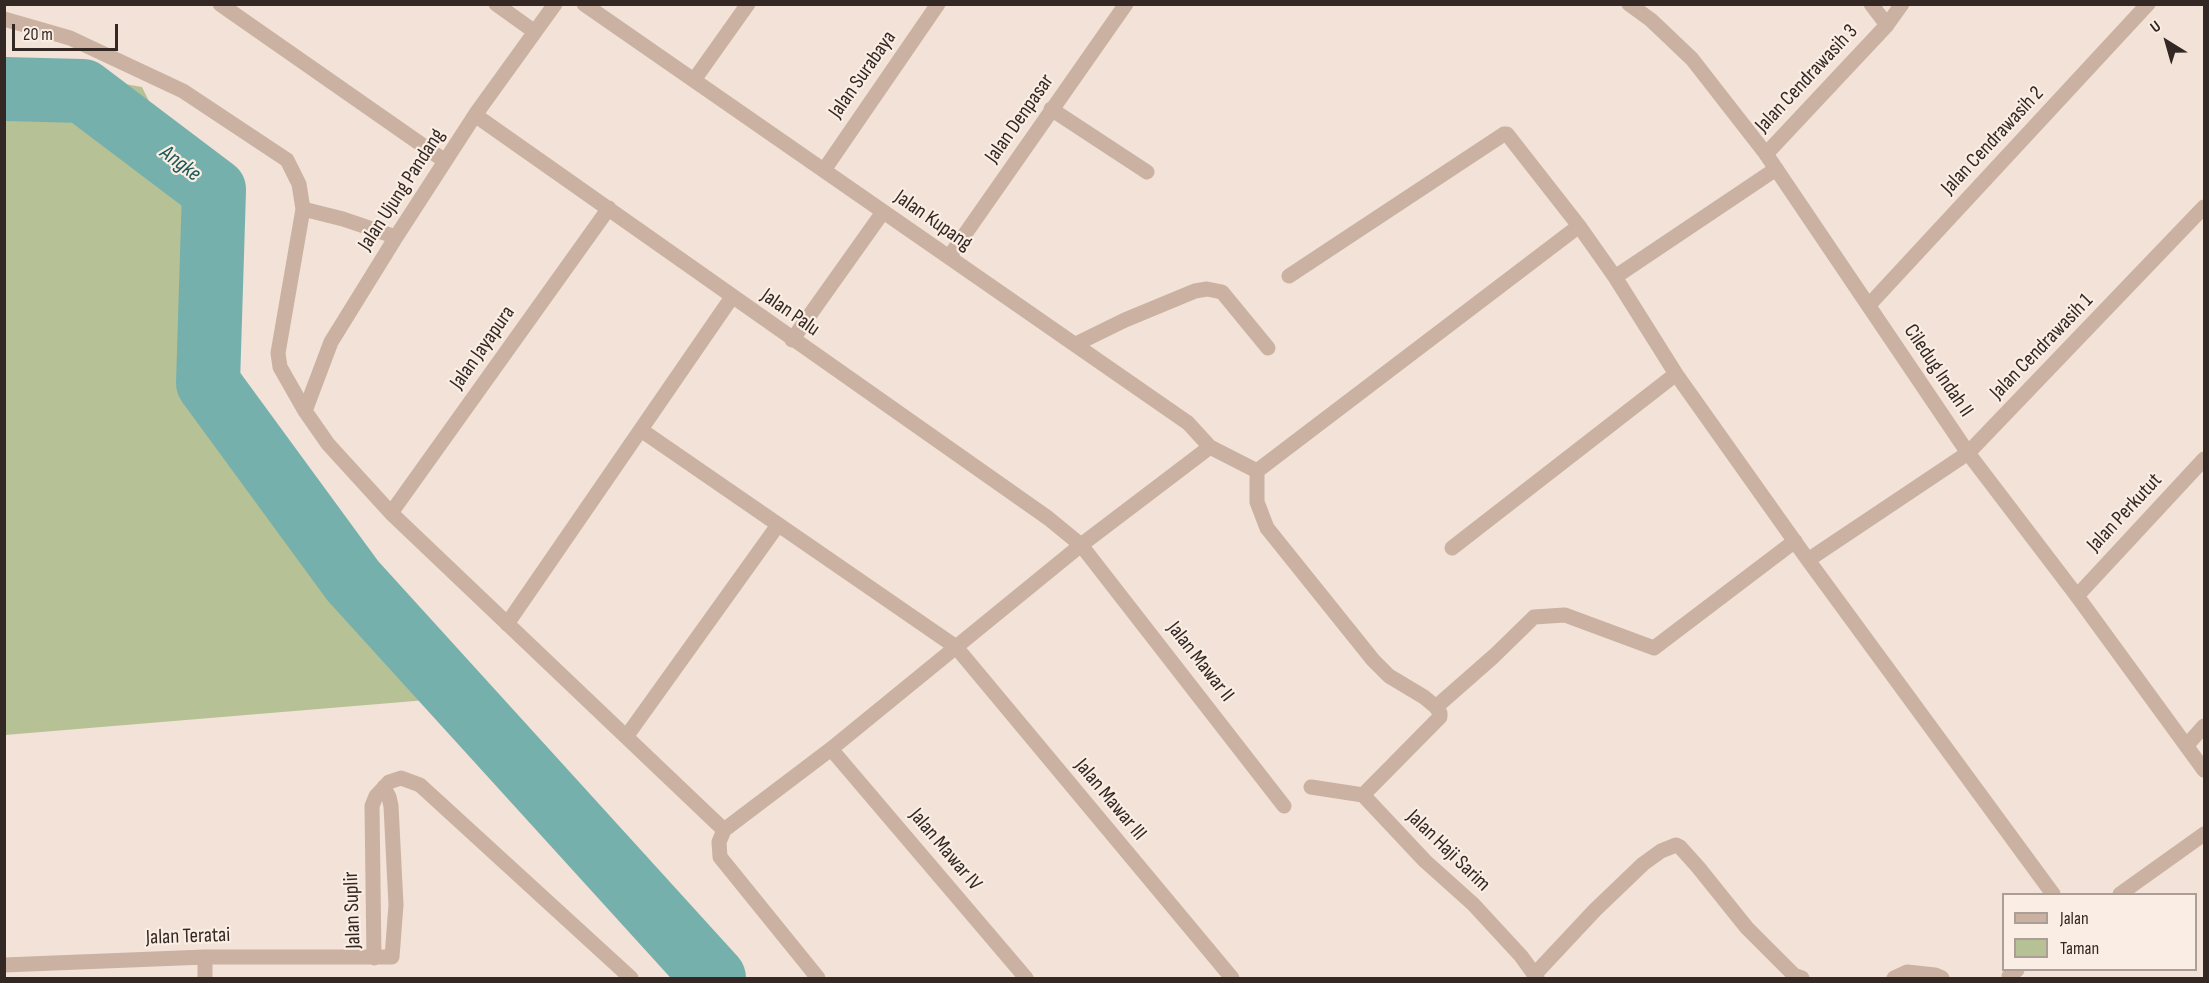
<!DOCTYPE html>
<style>
body{margin:0}
#map{position:relative;width:2209px;height:983px;overflow:hidden;background:#f2e2d7;font-family:"Sofia Sans Condensed",sans-serif}
canvas{display:block}
.frame{position:absolute;inset:0;border:6px solid #342825;pointer-events:none}
.legend{position:absolute;left:2002px;top:893px;width:195px;height:78px;box-sizing:border-box;background:#faede3;border:2px solid #ab9e97;margin:0;padding:8px 10px;list-style:none;font-size:18px;color:#342825}
.legend li{display:flex;align-items:center;gap:12px;height:30px}
.legend b{width:30px;border:2px solid #ab9e97}
.north{position:absolute;left:2137px;top:12px;width:60px;height:60px;-webkit-text-stroke:4px #faede3;paint-order:stroke;rotate:323deg;font-size:16px;font-weight:700;line-height:24px;text-align:center;color:#342825}
.north::after{content:'';display:block;margin:auto;width:21px;height:27px;background:#342825;clip-path:polygon(50% 0,100% 100%,50% 72%,0 100%)}
.scale{position:absolute;left:12px;top:24px;width:106px;height:27px;box-sizing:border-box;border:3px solid #342825;border-top:0;padding-left:8px;font-size:18px;line-height:21px;white-space:nowrap;color:#342825;-webkit-text-stroke:4px #faede3;paint-order:stroke}
</style>
<div id="map">
<canvas width="2209" height="983"></canvas>
<div class="frame"></div>
<ul class="legend">
<li><b style="height:8px;background:#cab1a2"></b>Jalan</li>
<li><b style="height:16px;background:#b7c196"></b>Taman</li>
</ul>
<div class="north">U</div>
<div class="scale">20 m</div>
</div>
<script>
const c = document.querySelector('canvas').getContext('2d');
c.lineJoin = 'round';
function paint(path, color) { c.fillStyle = color; c.fill(path, 'evenodd'); }
const poly = rows => new Path2D(rows.map(r => 'M' + r).join(''));
function trace(path, color, width, dash) { c.strokeStyle = color; c.lineWidth = width; c.lineCap = dash ? 'butt' : 'round'; c.setLineDash(dash || []); c.stroke(path); }
function write(font, color, halo, rows, align = 'center') {
  c.font = font + ' "Sofia Sans Condensed",sans-serif'; c.lineWidth = 4.5; c.setLineDash([]); c.textBaseline = 'middle'; c.strokeStyle = halo; c.fillStyle = color; for (const [text, x, y, turn = 0] of rows) {
    c.save(); c.translate(x, y); c.rotate((+turn || 0) * Math.PI / 180); c.textAlign = isNaN(turn) ? turn : align; if (halo) c.strokeText(text, 0, 0); c.fillText(text, 0, 0); c.restore();
  }
}
const green = poly([
 [4,63,142,87,199,203,180,374,463,697,5,735]
]);
const river = poly([
 [4,89,83,91,214,190,208,383,353,581,714,978]
]);
const minor = poly([
 [220,4,445,161],
 [496,4,535,32],
 [584,4,1188,423,1210,447,1257,471],
 [1871,4,1887,25],
 [4,19,70,38,183,91,287,160,299,184,303,209,278,353,280,367,305,411,328,444,391,513,724,830,719,842,720,857,818,978],
 [694,80,748,4],
 [1051,109,1147,172],
 [475,115,1048,518,1081,545,1284,806],
 [1766,154,1887,25,1902,4],
 [824,170,938,4],
 [303,209,343,219,396,237],
 [949,257,1126,4],
 [1289,276,1504,134,1507,134,1579,226,1615,277,1676,374,1808,560,2053,894],
 [1615,277,1776,169],
 [1869,305,2148,4],
 [792,340,883,212],
 [1076,344,1125,320,1195,291,1207,289,1222,292,1268,348],
 [305,411,331,342,396,237,475,115,555,4],
 [641,430,956,647,1232,978],
 [1257,471,1257,502,1267,528,1373,660,1389,676,1424,697,1436,707,1440,713,1440,717,1363,795],
 [1257,471,1579,226],
 [391,513,609,208],
 [1452,548,1676,374],
 [1808,560,1968,453,2204,207],
 [2077,596,2204,459],
 [507,624,732,297],
 [1436,707,1494,656,1534,617,1565,615,1654,648,1795,541],
 [626,737,778,525],
 [2187,745,2204,726],
 [831,749,1026,978],
 [1311,787,1363,795,1425,861,1473,904,1521,956,1537,978],
 [724,830,831,749,1081,545,1210,447],
 [2120,894,2204,834],
 [374,958,372,806,376,796,389,782,401,778,420,785,631,978],
 [4,965,205,957,392,957,396,905,391,806,389,797,384,787],
 [1535,974,1595,910,1643,864,1661,851,1676,845,1680,847,1698,867,1747,928,1794,975,1802,978],
 [2009,976,2017,970],
 [205,978,205,957],
 [1894,978,1907,972,1935,975,1942,978]
]);
const tertiary = poly([
 [1629,4,1651,20,1692,59,1766,154,1968,453,2077,596,2204,770]
]);
const streetNames = [
 ["Jalan Surabaya",863,75,-55],
 ["Jalan Cendrawasih 3",1807,79,-47],
 ["Jalan Denpasar",1020,119,-55],
 ["Jalan Cendrawasih 2",1993,141,-47],
 ["Jalan Ujung Pandang",402,190,-57],
 ["Jalan Kupang",933,221,35],
 ["Jalan Palu",790,313,35],
 ["Jalan Cendrawasih 1",2042,347,-46],
 ["Jalan Jayapura",483,348,-55],
 ["Ciledug Indah II",1938,371,56],
 ["Jalan Perkutut",2125,513,-47],
 ["Jalan Mawar II",1200,662,52],
 ["Jalan Mawar III",1110,800,50],
 ["Jalan Mawar IV",945,850,50],
 ["Jalan Haji Sarim",1448,851,44],
 ["Jalan Suplir",353,910,-92],
 ["Jalan Teratai",188,937,-2]
];
const waterNames = [
 ["Angke",180,164,37]
];
paint(green, '#b7c196');
trace(river, '#75b0ac', 64);
trace(minor, '#cab1a2', 15);
trace(tertiary, '#cab1a2', 15);
write('21px', '#342825', '#faede3', streetNames);
write('italic 22px', '#195755', '#faede3', waterNames);
</script>
